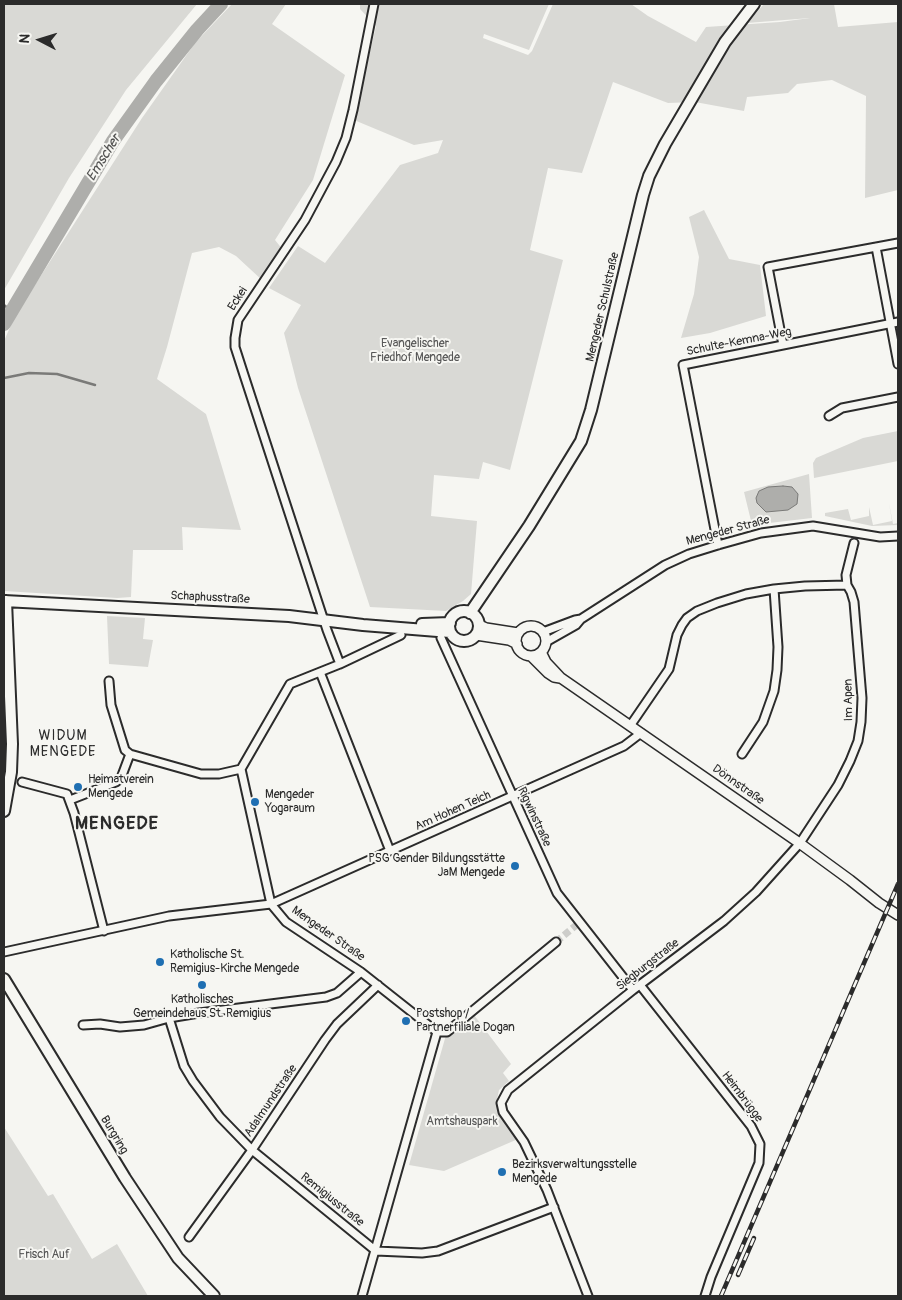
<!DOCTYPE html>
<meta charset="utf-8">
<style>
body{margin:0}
#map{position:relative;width:902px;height:1300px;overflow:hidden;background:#f6f6f2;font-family:Pangolin,sans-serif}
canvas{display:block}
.frame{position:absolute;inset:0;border:5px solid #2b2b2b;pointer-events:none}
.north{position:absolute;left:15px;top:15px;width:50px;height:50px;-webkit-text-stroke:4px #f6f6f2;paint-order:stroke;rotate:275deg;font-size:14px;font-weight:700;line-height:20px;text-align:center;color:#2b2b2b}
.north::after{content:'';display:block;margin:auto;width:18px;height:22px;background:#2b2b2b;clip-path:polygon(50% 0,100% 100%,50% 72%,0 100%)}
</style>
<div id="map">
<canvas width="902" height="1300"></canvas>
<div class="frame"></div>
<div class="north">N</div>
</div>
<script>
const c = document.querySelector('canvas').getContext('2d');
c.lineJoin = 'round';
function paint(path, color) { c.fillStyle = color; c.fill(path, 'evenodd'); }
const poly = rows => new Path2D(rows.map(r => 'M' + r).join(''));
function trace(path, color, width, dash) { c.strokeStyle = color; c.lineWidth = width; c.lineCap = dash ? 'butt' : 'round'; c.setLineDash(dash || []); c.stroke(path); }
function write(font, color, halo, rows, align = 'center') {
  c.font = font + ' Pangolin,sans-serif'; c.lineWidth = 4; c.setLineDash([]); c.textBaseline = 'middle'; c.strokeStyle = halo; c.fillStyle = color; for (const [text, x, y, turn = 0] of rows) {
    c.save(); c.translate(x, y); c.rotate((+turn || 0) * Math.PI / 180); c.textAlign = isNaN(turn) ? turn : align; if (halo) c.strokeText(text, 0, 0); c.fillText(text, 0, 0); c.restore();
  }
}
const green = poly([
 [4,4,197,4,126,90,69,178,4,290],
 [232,4,286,4,272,24,345,75,313,180,275,240,283,250,263,281,236,256,219,247,192,253,167,347,157,379,206,414,241,530,182,527,183,550,133,550,131,597,117,598,4,591,4,341,15,316,142,118,195,43],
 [360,4,549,4,529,50,484,34,483,38,528,55,532,51,553,4,631,4,648,16,696,42,706,27,780,22,810,18,747,23,764,4,834,4,838,27,898,22,898,190,865,198,866,96,832,80,797,84,788,93,747,97,744,111,695,102,668,103,613,82,582,173,548,168,530,250,563,260,510,470,483,462,479,479,434,475,431,516,477,521,471,594,463,601,446,611,370,607,298,388,284,333,301,305,269,288,298,246,325,263,400,165,438,153,443,140,414,145,354,120,376,26,360,9],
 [704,210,729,259,760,265,766,316,710,333,681,338,694,294,699,257,689,217],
 [898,431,898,461,814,478,813,463,816,458,863,438],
 [809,474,812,518,752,525,744,492],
 [889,503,893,524,898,523,898,525,872,526,825,516,825,513,848,509,851,520,869,516,869,507,873,525,892,521],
 [107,616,145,618,143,639,153,640,148,667,109,664],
 [474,1015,511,1064,503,1073,509,1081,499,1090,496,1104,518,1139,444,1171,409,1165,446,1035],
 [4,1127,48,1196,53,1194,92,1259,117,1244,148,1296,4,1296]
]);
const water = poly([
 [783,486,792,487,798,494,797,504,788,510,766,512,757,503,756,498,759,491,768,487,783,486]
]);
const stream = poly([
 [4,305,11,311],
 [4,378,29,373,57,374,95,385]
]);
const river = poly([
 [4,324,113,141,156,81,197,30,221,4]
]);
const minorTunnel = poly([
 [556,942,580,922]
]);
const minor = poly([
 [876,247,898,364],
 [783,345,768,267,898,243],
 [829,416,842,408,898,397],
 [718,545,683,365,898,322],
 [543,632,575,620,581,619],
 [401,635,340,664,290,684,241,769,271,904,286,922,361,972,437,1032],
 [441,638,557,893,633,990],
 [546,642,576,625,581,619,665,565,689,554,718,545,761,533,813,526,880,537,898,536],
 [340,664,327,630,244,375,235,347,235,338,238,320,305,220,336,162,346,138,353,110,374,4],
 [320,672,390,851],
 [109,681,111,705,125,750,130,754,201,774,219,774,241,769],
 [630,726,669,669,677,635,682,625,687,618,697,611,717,603,746,594,774,589,805,586,847,585],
 [742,754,763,722,774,691,777,670,778,647,774,589],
 [22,782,67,794,74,813,104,931],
 [70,800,116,782,121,778,130,754],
 [4,952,169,916,271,904,624,746,641,733],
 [640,985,751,1126,760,1144,759,1163,711,1277,705,1296],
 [169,1018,184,1066,193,1081,220,1117,252,1150,376,1251,422,1253,438,1251,554,1207],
 [83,1025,100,1024,120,1027,144,1025,169,1018,199,1013,326,997,337,993,361,972],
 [437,1032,447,1032,556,942],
 [189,1237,252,1150,325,1040,337,1024,378,985],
 [362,1296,437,1032],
 [588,1296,547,1190,524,1142,503,1112,501,1103,508,1090,633,990,724,921,756,892,800,843,838,785,850,761,858,741,861,722,862,698,854,602,851,592,847,585,846,575,854,543]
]);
const tertiary = poly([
 [479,625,486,628,518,633],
 '516 641a15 15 0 1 1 30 0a15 15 0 1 1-30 0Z',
 [476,635,509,640,517,644],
 [541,652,546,662,561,678,798,842,850,880,879,903,898,915],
 [531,656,548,673,554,677,560,678]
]);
const secondary = poly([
 [4,601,289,616,363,625,450,632],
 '449 626a15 15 0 1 1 30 0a15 15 0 1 1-30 0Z',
 [470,613,529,526,581,441,591,410,643,195,649,176,665,144,725,42,754,4],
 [422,624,450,623],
 [4,811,11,772,12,744,6,601],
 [4,979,125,1178,178,1258,214,1296]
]);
const rail = poly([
 [738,1275,754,1238],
 [721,1296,898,884]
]);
const markers = [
 [78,787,5,"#1f6fb2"],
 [255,802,5,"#1f6fb2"],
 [515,866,5,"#1f6fb2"],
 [160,962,5,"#1f6fb2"],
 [202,985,5,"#1f6fb2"],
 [406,1021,5,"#1f6fb2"],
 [502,1172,5,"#1f6fb2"]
];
const streetNames = [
 ["Eckei",238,299,-58],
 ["Mengeder Schulstraße",603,307,-77],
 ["Schulte-Kemna-Weg",739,342,-11],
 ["Mengeder Straße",728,531,-15],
 ["Schaphusstraße",210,598,3],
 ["Im Apen",849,700,-91],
 ["Dönnstraße",738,785,35],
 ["Am Hohen Teich",453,811,-24],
 ["Rigwinstraße",534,817,65],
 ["Mengeder Straße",328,934,35],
 ["Siegburgstraße",648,965,-38],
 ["Heimbrügge",742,1097,53],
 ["Adalmundstraße",271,1101,-56],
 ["Burgring",114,1135,59],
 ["Remigiusstraße",332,1200,39]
];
const parkNames = [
 ["Evangelischer",415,344],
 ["Friedhof Mengede",415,358],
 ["Amtshauspark",462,1122],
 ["Frisch Auf",44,1255]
];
const poiNames = [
 ["Heimatverein",88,780],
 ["Mengede",88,794],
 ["Mengeder",265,795],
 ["Yogaraum",265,809],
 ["PSG Gender Bildungsstätte",505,859,"right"],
 ["JaM Mengede",505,873,"right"],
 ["Katholische St.",170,955],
 ["Remigius-Kirche Mengede",170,969],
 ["Katholisches",202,1000,"center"],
 ["Gemeindehaus St. Remigius",202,1014,"center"],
 ["Postshop /",416,1014],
 ["Partnerfiliale Dogan",416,1028],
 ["Bezirksverwaltungsstelle",512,1165],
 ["Mengede",512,1179]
];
const waterNames = [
 ["Emscher",104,158,-58]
];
const neighbourhoodNames = [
 ["WIDUM",63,736],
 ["MENGEDE",63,752]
];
const districtNames = [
 ["MENGEDE",117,824]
];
paint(green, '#d9d9d5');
paint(water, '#aeaeab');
trace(water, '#7a7a78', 1);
trace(stream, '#7a7a78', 2.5);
trace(river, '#aeaeab', 14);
trace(minorTunnel, '#cdcdca', 7, [7, 3.5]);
trace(minor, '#2b2b2b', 11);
trace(tertiary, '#2b2b2b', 12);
trace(secondary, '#2b2b2b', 14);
trace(minor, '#f6f6f2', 7);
trace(tertiary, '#f6f6f2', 9);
trace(secondary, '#f6f6f2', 10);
trace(rail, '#2b2b2b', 4.5);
trace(rail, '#f6f6f2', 2.5, [8]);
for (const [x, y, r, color] of markers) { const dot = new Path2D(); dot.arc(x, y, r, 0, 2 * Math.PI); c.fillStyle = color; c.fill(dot); trace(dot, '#f6f6f2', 2); }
write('12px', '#2b2b2b', '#f6f6f2', streetNames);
write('12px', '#565656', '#f6f6f2', parkNames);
write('12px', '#2b2b2b', '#f6f6f2', poiNames, 'left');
write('italic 14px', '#525251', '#f6f6f2', waterNames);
c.letterSpacing = '1px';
write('14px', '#2b2b2b', '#f6f6f2', neighbourhoodNames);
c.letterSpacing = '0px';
c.letterSpacing = '1px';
write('bold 18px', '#2b2b2b', '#f6f6f2', districtNames);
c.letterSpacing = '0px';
</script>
